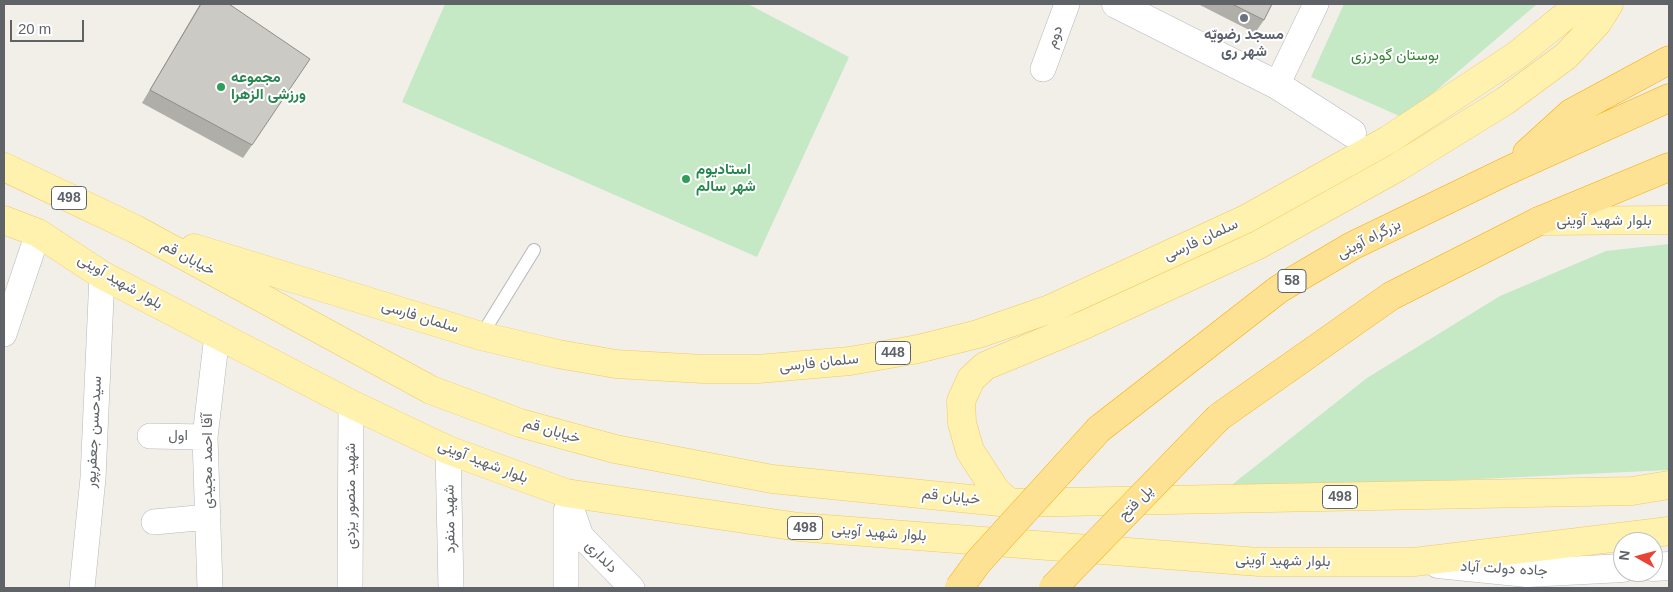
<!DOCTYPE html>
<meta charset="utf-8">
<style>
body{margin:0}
#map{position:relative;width:1673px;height:592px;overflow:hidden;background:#f1efe8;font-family:Helvetica,sans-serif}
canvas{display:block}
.frame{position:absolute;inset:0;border:5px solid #5f6368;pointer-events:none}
.north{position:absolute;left:1613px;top:532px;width:50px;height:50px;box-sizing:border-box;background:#fff;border:1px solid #bfc1c3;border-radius:50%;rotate:277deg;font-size:14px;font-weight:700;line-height:20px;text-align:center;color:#5f6368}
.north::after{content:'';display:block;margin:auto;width:18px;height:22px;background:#ea4335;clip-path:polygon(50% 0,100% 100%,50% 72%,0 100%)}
.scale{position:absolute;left:10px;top:20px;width:74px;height:22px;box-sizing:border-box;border:2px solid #5f6368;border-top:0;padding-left:6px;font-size:15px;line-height:18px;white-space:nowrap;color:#5f6368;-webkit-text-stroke:4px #fff;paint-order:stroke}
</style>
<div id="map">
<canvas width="1673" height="592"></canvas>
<div class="frame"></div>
<div class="north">N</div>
<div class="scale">20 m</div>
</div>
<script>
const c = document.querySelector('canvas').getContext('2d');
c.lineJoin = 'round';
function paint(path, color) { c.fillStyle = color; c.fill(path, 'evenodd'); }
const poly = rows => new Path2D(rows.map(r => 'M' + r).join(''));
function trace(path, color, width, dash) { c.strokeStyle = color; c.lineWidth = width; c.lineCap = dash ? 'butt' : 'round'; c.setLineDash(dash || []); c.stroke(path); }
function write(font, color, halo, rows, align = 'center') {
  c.font = font + ' Helvetica,Vazirmatn,sans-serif'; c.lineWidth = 4; c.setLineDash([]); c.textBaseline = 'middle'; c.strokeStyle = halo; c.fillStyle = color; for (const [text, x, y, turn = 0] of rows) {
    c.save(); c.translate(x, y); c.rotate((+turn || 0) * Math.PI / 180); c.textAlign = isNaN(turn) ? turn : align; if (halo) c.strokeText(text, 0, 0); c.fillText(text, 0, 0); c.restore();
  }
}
const green = poly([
 [445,4,748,4,849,57,757,257,402,102],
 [1344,4,1537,4,1404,118,1311,77],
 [1669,244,1669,470,1224,491,1367,378,1500,296,1606,251]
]);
const lane = poly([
 [481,336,534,250]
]);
const street = poly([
 [1043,69,1067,4],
 [1277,85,1316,4],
 [4,334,38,233],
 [150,436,205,437],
 [448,450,451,588],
 [566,493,581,536,632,588],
 [154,522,208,517],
 [82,588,93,478,102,275],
 [210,588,205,437,217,335],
 [350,588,351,404],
 [566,588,566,511]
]);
const secondary = poly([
 [1116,4,1277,85,1352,133],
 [1438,564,1527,573,1623,568],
 [1653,567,1669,566]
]);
const primary = poly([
 [4,167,135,229,431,390,520,423,615,449,772,479,1010,503,1632,491,1669,485],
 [4,220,38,233,102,275,351,404,448,450,566,493,799,527,1259,562,1414,562,1669,531],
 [1539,221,1669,220],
 [194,248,481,336,558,354,616,364,703,369,758,369,850,361,918,349,978,334,1050,309,1246,219,1388,140,1517,55,1580,4],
 [1010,503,996,491,970,451,962,423,961,401,971,379,985,366,1084,325,1258,245,1398,167,1505,101,1566,56,1597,23,1609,4]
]);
const highway = poly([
 [1527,153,1571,113,1669,60],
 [1219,417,1391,296,1539,221,1669,167],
 [1099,429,1279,289,1352,246,1509,170,1669,98]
]);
const highwayBridge = poly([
 [959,588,978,562,1099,429],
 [1053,588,1219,417]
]);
const wall = poly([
 [200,4,229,4,252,145,243,158,142,103],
 [1198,4,1272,4,1264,20,1255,33]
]);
const building = poly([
 [201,4,229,4,310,59,252,145,150,90,201,4],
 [1232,4,1272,4,1264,20,1232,4]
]);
const markers = [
 [1244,18,5,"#6b7280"],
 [221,87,5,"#2e9e5b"],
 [686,179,5,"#2e9e5b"]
];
const shields = [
 [69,198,35],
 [1292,281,28],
 [893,353,35],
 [1340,497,35],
 [805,528,35]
];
const shieldNames = [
 ["498",69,198],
 ["58",1292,281],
 ["448",893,353],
 ["498",1340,497],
 ["498",805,528]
];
const worshipNames = [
 ["مسجد رضویّه",1244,35],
 ["شهر ری",1244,52]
];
const streetNames = [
 ["دوم",1055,37,-70],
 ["بلوار شهید آوینی",1604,221],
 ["بزرگراه آوینی",1369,239,-27],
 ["سلمان فارسی",1201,240,-25],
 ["خیابان قم",188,258,28],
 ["بلوار شهید آوینی",120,282,30],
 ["سلمان فارسی",420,317,17],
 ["سلمان فارسی",819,363,-6],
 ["خیابان قم",552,431,16],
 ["سیدحسن جعفرپور",94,432,-87],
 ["اول",178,436],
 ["آقا احمد مجیدی",208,461,-90],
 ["بلوار شهید آوینی",483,462,21],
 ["شهید منصور یزدی",351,496,-90],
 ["خیابان قم",951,497,6],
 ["پل فتح",1136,503,-46],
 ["شهید منفرد",450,519,-91],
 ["بلوار شهید آوینی",879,533,4],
 ["دلداری",601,557,46],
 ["بلوار شهید آوینی",1283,561,1],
 ["جاده دولت آباد",1504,569,3]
];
const parkNames = [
 ["بوستان گودرزی",1395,56]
];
const leisureNames = [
 ["مجموعه",231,78],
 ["ورزشی الزهرا",231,95],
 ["استادیوم",696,170],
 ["شهر سالم",696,187]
];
paint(green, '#c5e8c5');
trace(lane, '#b5b8bc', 14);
trace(street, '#b5b8bc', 26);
trace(secondary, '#b6babf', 29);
trace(primary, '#f2c960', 29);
trace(highway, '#f9ab00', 29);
trace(lane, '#fff', 12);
trace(street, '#fff', 25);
trace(secondary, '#fff', 28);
trace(primary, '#fff2af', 28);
trace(highway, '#fde293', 28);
trace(highwayBridge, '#f9ab00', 29, []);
trace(highwayBridge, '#fde293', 28);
paint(wall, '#afaea9');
paint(building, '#cccac5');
trace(building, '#8f8d8a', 1);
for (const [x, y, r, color] of markers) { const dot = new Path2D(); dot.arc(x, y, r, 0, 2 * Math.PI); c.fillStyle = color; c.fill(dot); trace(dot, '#fff', 2); }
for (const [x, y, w] of shields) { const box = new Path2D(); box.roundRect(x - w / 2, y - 11.5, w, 23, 4); c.fillStyle = '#fff'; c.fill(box); trace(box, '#5f6368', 1); }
write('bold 14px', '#5f6368', null, shieldNames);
write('bold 15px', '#5b616d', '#fff', worshipNames);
write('15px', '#5f6368', '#fff', streetNames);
write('15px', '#348238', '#fff', parkNames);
write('bold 15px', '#27864d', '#fff', leisureNames, 'left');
</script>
